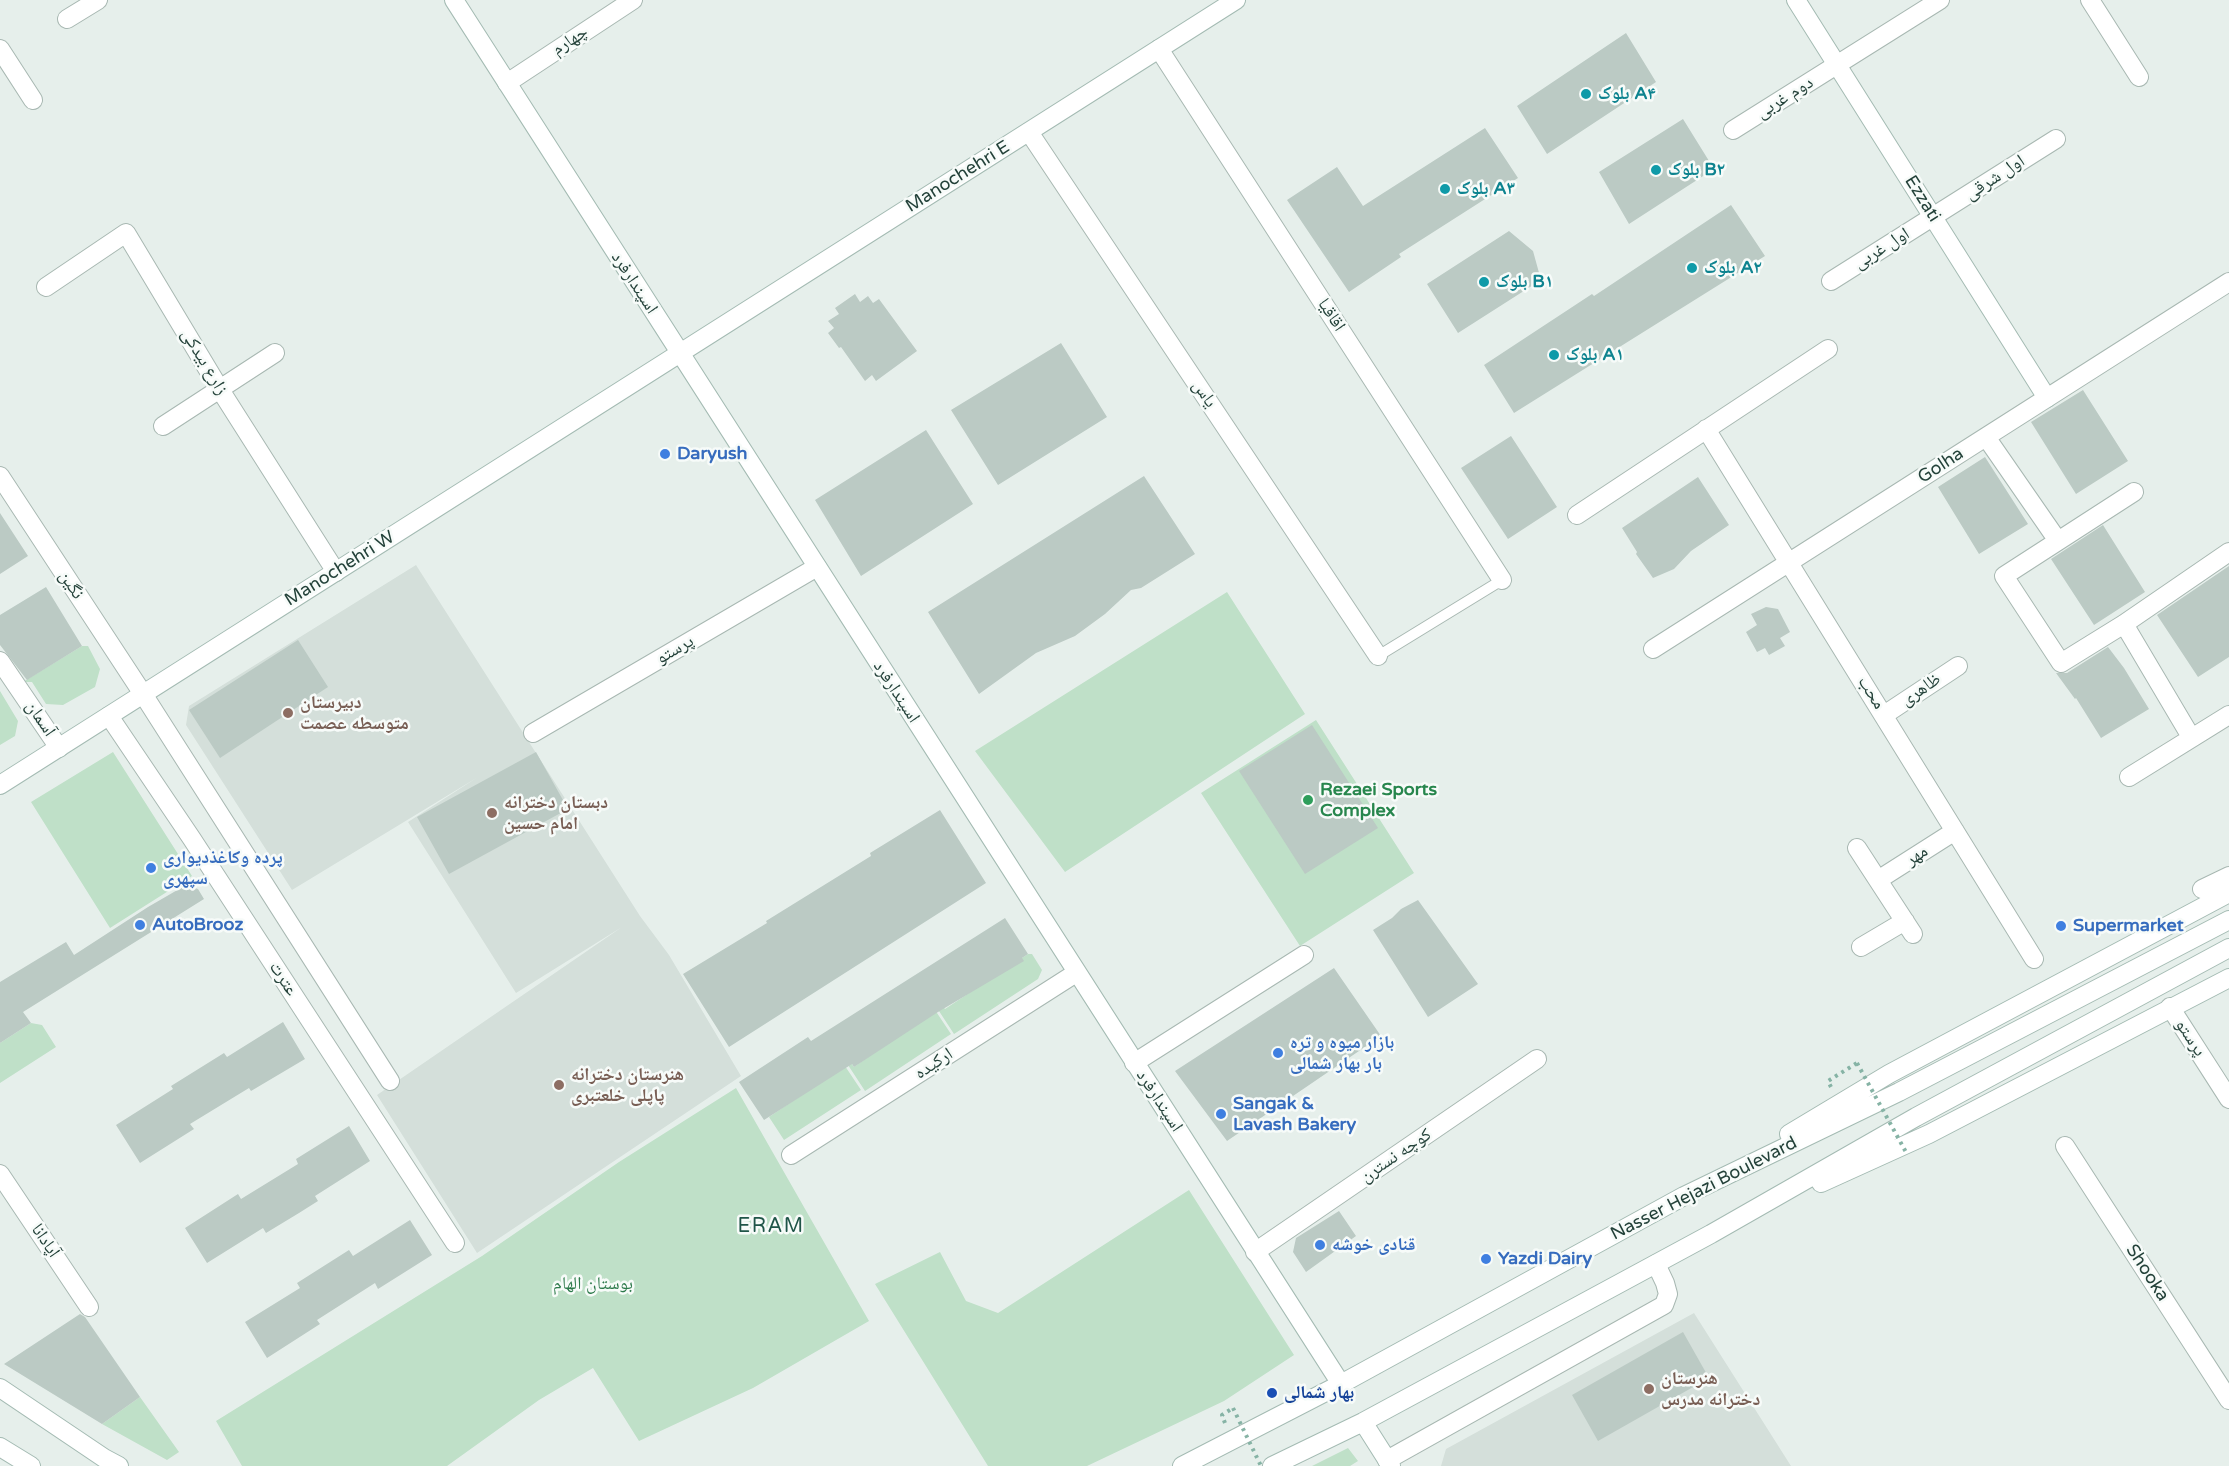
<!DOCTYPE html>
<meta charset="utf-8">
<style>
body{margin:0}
canvas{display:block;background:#e6efeb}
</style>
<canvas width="2229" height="1466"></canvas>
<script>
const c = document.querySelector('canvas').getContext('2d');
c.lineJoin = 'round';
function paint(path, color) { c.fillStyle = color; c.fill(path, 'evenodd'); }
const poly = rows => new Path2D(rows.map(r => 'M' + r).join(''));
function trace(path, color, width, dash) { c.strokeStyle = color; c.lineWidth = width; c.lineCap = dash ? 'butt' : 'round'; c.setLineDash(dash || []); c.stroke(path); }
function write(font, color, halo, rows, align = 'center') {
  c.font = font + ' "Varela Round","Noto Naskh Arabic",sans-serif'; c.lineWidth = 5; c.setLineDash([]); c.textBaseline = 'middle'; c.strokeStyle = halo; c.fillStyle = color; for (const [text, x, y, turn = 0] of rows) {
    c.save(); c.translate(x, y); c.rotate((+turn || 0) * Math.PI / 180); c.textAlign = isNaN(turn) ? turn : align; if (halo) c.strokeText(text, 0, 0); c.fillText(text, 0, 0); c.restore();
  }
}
const built = poly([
 [416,565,640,916,669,955,741,1076,477,1253,377,1095,622,927,516,993,408,822,478,777,292,890,186,725,189,706],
 [1694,1313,1791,1466,1441,1466,1446,1449]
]);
const green = poly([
 [1227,592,1305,714,1065,872,975,751],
 [82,646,88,646,100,669,95,687,63,705,46,704,32,682,23,682],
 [0,691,18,721,15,736,0,745],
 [1316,720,1414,873,1300,946,1201,793],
 [113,752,192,876,110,928,31,802],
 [1028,954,1032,954,1042,970,1038,979,954,1034,937,1008,942,1005,945,1009],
 [935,1010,951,1034,865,1091,848,1065,851,1063,854,1067],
 [31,1023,42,1025,56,1047,0,1083,0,1043],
 [845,1066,861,1090,784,1140,769,1117],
 [736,1088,869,1321,753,1388,639,1441,593,1368,539,1400,447,1466,242,1466,216,1421,482,1256,619,1162],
 [1189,1190,1294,1355,1224,1401,1087,1466,988,1466,875,1284,940,1252,966,1301,998,1313],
 [140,1397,179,1452,167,1460,102,1424],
 [1348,1448,1358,1461,1350,1466,1312,1466]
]);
const building = poly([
 [1626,33,1656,82,1547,154,1517,106],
 [1683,119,1714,169,1629,224,1599,172],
 [1485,128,1518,178,1399,254,1401,257,1349,292,1287,200,1337,167,1363,206],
 [1731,205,1765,256,1514,413,1484,365,1592,294,1594,296],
 [1509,231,1533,251,1541,280,1458,333,1427,284],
 [855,294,860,302,868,296,873,303,879,299,917,351,876,381,872,375,865,381,841,347,839,348,828,333,834,328,828,321,839,314,835,308],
 [1061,343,1107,417,998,485,951,410],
 [2083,390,2128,461,2076,494,2031,422],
 [926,430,973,504,861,576,815,500],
 [1511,436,1557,507,1508,539,1461,468],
 [1985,457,2028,524,1979,554,1938,487],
 [1144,476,1195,554,1141,588,1131,590,1105,614,1075,636,1036,653,979,694,928,612],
 [1698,477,1729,525,1691,551,1674,569,1653,578,1636,554,1637,552,1622,528],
 [0,513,28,556,0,574],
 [2103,525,2145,592,2094,625,2051,559],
 [2229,566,2229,657,2198,677,2157,615],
 [46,587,82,646,27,680,0,645,0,615],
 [1766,607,1778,609,1790,632,1780,638,1785,646,1769,655,1765,648,1757,652,1746,632,1757,625,1751,614],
 [298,640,328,687,220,758,189,710],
 [2108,647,2124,668,2149,709,2101,738,2076,698,2075,699,2056,673,2067,673],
 [1312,725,1378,828,1305,874,1239,771],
 [536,752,568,809,449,874,417,817],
 [940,810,986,883,729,1047,683,974,767,923,766,921,871,856,870,853],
 [186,885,198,889,204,899,23,1012,31,1023,0,1043,0,982,66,942,74,955,148,907],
 [1418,900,1478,984,1428,1017,1373,930,1392,918,1401,909],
 [1005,918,1028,954,1022,958,1024,961,938,1012,854,1067,852,1064,764,1120,739,1082,808,1037,811,1041],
 [1334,968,1381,1036,1227,1141,1175,1071],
 [283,1022,305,1059,251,1091,249,1088,190,1124,194,1129,140,1163,116,1125,173,1089,171,1086,224,1053,227,1057],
 [349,1126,370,1161,315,1196,318,1201,299,1213,266,1233,263,1228,207,1263,185,1228,238,1194,241,1199,298,1164,296,1159],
 [1339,1211,1356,1236,1306,1272,1293,1252,1296,1238],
 [410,1220,432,1255,378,1289,375,1283,317,1320,320,1324,267,1358,245,1322,300,1288,297,1283,349,1250,353,1256],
 [80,1314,85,1317,140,1397,102,1424,4,1364],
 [1683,1332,1709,1378,1598,1441,1572,1395]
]);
const path = poly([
 [1831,1087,1828,1081,1857,1063],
 [1225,1423,1222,1415,1233,1408]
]);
const lane = poly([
 [1378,656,1502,580]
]);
const street = poly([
 [2090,0,2139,77],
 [67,19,98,0],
 [0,49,33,100],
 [1159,49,1502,580],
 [507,83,633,0],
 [1733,130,1940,0],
 [1029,132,1378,656],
 [1831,281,2056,139],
 [46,287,126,233,219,388,336,572],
 [163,426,275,353],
 [1706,429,2034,959],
 [1986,437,2058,541],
 [0,476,143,694,390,1081],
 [2134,492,2004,576,2061,663,2124,624,2229,552],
 [1577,515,1828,349],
 [2124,624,2191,737],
 [1653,649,2229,282],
 [0,661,59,748],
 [1884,715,1958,666],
 [109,716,192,839,455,1243],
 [533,733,817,567],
 [2129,777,2229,715],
 [1857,848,1913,934],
 [1878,880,1955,831],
 [2202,889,2229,876],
 [1861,947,1905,921],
 [2170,1007,2229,1099],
 [1134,1063,1304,955],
 [2065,1146,2229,1400],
 [791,1155,1076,973],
 [0,1174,89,1307],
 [1255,1252,1537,1059],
 [1387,1460,1664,1305,1668,1294,1665,1283,1656,1264]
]);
const secondary = poly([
 [454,0,1341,1384],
 [1796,0,2047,398],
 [0,785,1236,0],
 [1789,1134,1889,1074,2229,893],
 [1821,1183,1929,1134,2229,978],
 [0,1388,104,1458,119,1466],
 [1363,1422,1391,1466],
 [0,1447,31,1466],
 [1182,1466,1341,1384,1684,1196,1899,1092,2229,920],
 [1272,1466,1363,1422,1711,1234,1916,1117,2229,948]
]);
const pathBridge = poly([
 [1857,1063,1907,1154],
 [1233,1408,1261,1466]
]);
const markers = [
 [1586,94,6,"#0f9aa8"],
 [1656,170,6,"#0f9aa8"],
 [1445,189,6,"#0f9aa8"],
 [1692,268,6,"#0f9aa8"],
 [1484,282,6,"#0f9aa8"],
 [1554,355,6,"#0f9aa8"],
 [665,454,6,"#3f7fe0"],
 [288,713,6,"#8d6e63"],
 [1308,800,6,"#2e9e5b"],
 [492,813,6,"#8d6e63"],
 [151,868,6,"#3f7fe0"],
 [140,925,6,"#3f7fe0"],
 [2061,926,6,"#3f7fe0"],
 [1278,1053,6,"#3f7fe0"],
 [559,1085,6,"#8d6e63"],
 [1221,1114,6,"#3f7fe0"],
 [1320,1245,6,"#3f7fe0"],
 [1486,1259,6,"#3f7fe0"],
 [1649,1389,6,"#8d6e63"],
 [1272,1393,6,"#1a4fb4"]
];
const streetNames = [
 ["چهارم",570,41,-33],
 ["دوم غربی",1785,98,-32],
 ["Manochehri E",958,177,-32],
 ["اول شرقی",1995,178,-33],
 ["Ezzati",1922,199,58],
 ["اول غربی",1882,249,-32],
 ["اسپندارفرد",634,283,57],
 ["اقاقیا",1331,315,57],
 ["زارع بیدکی",204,362,59],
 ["یاس",1204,394,56],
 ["Golha",1941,466,-33],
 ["Manochehri W",340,569,-32],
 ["نگین",71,585,57],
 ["پرستو",675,650,-30],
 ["ظاهری",1921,690,-34],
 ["اسپندارفرد",896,692,57],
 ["محب",1871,693,58],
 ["آسمان",40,719,56],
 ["مهر",1917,856,-33],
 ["عترت",283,979,57],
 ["پرستو",2190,1038,57],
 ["ارکیده",934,1064,-33],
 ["اسپندارفرد",1159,1101,57],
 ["کوچه نسترن",1396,1156,-34],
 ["Nasser Hejazi Boulevard",1704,1189,-27],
 ["آپادانا",45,1241,56],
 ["Shooka",2147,1273,57]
];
const cultureNames = [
 ["بلوک A۴",1598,94],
 ["بلوک B۲",1668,170],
 ["بلوک A۳",1457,189],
 ["بلوک A۲",1704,268],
 ["بلوک B۱",1496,282],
 ["بلوک A۱",1566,355]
];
const shopNames = [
 ["Daryush",677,454],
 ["پرده وکاغذدیواری",163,858],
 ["سپهری",163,879],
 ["AutoBrooz",152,925],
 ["Supermarket",2073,926],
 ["بازار میوه و تره",1290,1043],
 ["بار بهار شمالی",1290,1064],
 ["Sangak &",1233,1104],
 ["Lavash Bakery",1233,1125],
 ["قنادی خوشه",1332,1245],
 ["Yazdi Dairy",1498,1259]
];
const educationNames = [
 ["دبیرستان",300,703],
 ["متوسطه عصمت",300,724],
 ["دبستان دخترانه",504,803],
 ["امام حسین",504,824],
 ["هنرستان دخترانه",571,1075],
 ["پاپلی خلعتبری",571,1096],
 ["هنرستان",1661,1379],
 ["دخترانه مدرس",1661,1400]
];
const leisureNames = [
 ["Rezaei Sports",1320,790],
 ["Complex",1320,811]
];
const parkNames = [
 ["بوستان الهام",593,1284]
];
const transitNames = [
 ["بهار شمالی",1284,1393]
];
const neighbourhoodNames = [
 ["ERAM",771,1227]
];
paint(built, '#d4dfda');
paint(green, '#bfe0c8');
paint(building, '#bbcac4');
trace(lane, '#a8b8b2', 12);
trace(street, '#a8b8b2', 20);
trace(secondary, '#a4bbb3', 20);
trace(path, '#86b3a5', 4, [3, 4.5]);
trace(lane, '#fff', 10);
trace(street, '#fff', 18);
trace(secondary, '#fff', 18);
trace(pathBridge, '#86b3a5', 4, [3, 4.5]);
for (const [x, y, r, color] of markers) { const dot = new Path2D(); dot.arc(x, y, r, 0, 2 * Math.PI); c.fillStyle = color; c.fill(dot); trace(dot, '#f7fbf9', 2); }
write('18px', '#24423a', '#f7fbf9', streetNames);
write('bold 18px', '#0d838f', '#f7fbf9', cultureNames, 'left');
write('bold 18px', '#366cbe', '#f7fbf9', shopNames, 'left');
write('bold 18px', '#785e54', '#f7fbf9', educationNames, 'left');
write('bold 18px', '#27864d', '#f7fbf9', leisureNames, 'left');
write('18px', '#2d7a4b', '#f7fbf9', parkNames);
write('bold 18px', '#164399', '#f7fbf9', transitNames, 'left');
c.letterSpacing = '1.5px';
write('20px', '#1f5548', '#f7fbf9', neighbourhoodNames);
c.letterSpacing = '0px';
</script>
